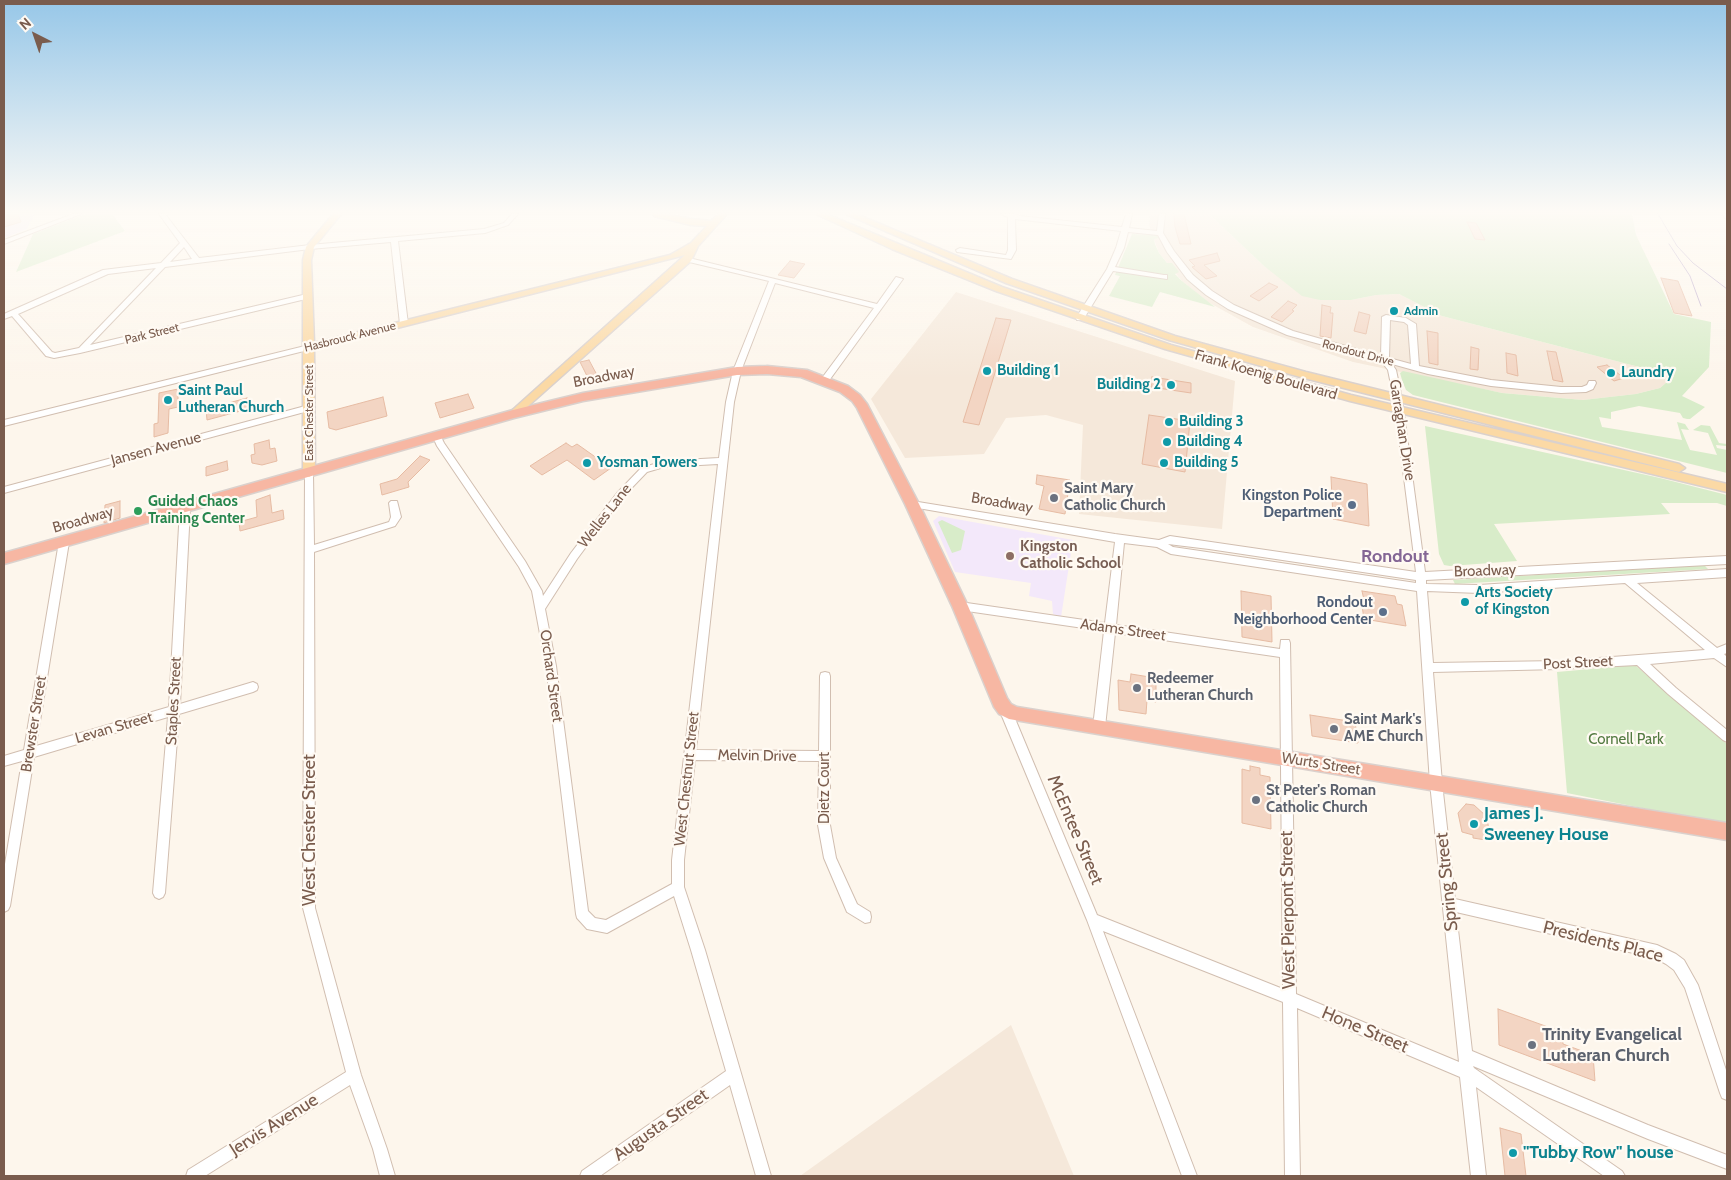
<!DOCTYPE html>
<style>
body{margin:0}
#map{position:relative;width:1731px;height:1180px;overflow:hidden;background:#fdf6ec;font-family:Cabin,sans-serif}
canvas{display:block}
.frame{position:absolute;inset:0;border:5px solid #7a5c4d;pointer-events:none}
.north{position:absolute;left:10px;top:10px;width:50px;height:50px;-webkit-text-stroke:4px #fffaf3;paint-order:stroke;rotate:319deg;font-size:14px;font-weight:700;line-height:20px;text-align:center;color:#7a5c4d}
.north::after{content:'';display:block;margin:auto;width:18px;height:22px;background:#7a5c4d;clip-path:polygon(50% 0,100% 100%,50% 72%,0 100%)}
</style>
<div id="map">
<canvas width="1731" height="1180"></canvas>
<div class="frame"></div>
<div class="north">N</div>
</div>
<script>
const c = document.querySelector('canvas').getContext('2d');
c.lineJoin = 'round';
function paint(path, color) { c.fillStyle = color; c.fill(path, 'evenodd'); }
const poly = rows => new Path2D(rows.map(r => 'M' + r).join(''));
function trace(path, color, width, dash) { c.strokeStyle = color; c.lineWidth = width; c.lineCap = dash ? 'butt' : 'round'; c.setLineDash(dash || []); c.stroke(path); }
function write(font, color, halo, rows, align = 'center') {
  c.font = font + ' Cabin,sans-serif'; c.lineWidth = 4.5; c.setLineDash([]); c.textBaseline = 'middle'; c.strokeStyle = halo; c.fillStyle = color; for (const [text, x, y, turn = 0] of rows) {
    c.save(); c.translate(x, y); c.rotate((+turn || 0) * Math.PI / 180); c.textAlign = isNaN(turn) ? turn : align; if (halo) c.strokeText(text, 0, 0); c.fillText(text, 0, 0); c.restore();
  }
}
const residential = poly([
 [1150,214,1209,214,1264,266,1320,300,1351,300,1376,295,1399,294,1442,316,1674,376,1660,388,1636,394,1583,400,1502,393,1353,362,1253,327,1208,302,1182,281,1159,253,1149,225],
 [956,292,1235,381,1222,529,1079,514,1083,425,1046,415,1006,418,984,454,905,458,871,399],
 [1011,1025,1074,1176,800,1176]
]);
const education = poly([
 [4,214,34,214,27,229,4,238],
 [939,516,1073,540,1061,617,1053,614,1052,601,1029,596,1031,583,955,572,933,521]
]);
const green = poly([
 [85,214,112,214,125,231,16,272,33,234],
 [1209,214,1632,214,1636,235,1674,314,1711,322,1709,367,1682,396,1705,407,1690,419,1687,419,1683,418,1680,413,1639,406,1611,412,1611,419,1599,417,1602,427,1682,440,1677,422,1685,424,1689,430,1681,429,1690,450,1717,455,1708,433,1693,430,1701,425,1710,426,1719,443,1727,444,1727,450,1726,446,1716,445,1717,448,1727,450,1727,473,1413,395,1406,390,1402,380,1400,373,1403,371,1502,393,1583,400,1636,394,1660,388,1674,376,1442,316,1399,294,1376,295,1351,300,1320,300,1302,296,1264,266],
 [1132,234,1156,235,1159,238,1154,239,1155,244,1159,253,1167,263,1172,263,1179,272,1175,274,1182,281,1215,307,1160,292,1152,307,1109,296,1120,276,1115,275],
 [1425,426,1660,478,1727,495,1727,506,1717,503,1661,503,1670,514,1494,524,1517,561,1450,566,1444,565,1439,554],
 [942,520,965,531,961,550,952,553,938,522],
 [1704,565,1708,569,1455,584,1453,580],
 [1635,665,1727,744,1727,825,1567,793,1557,672]
]);
const building = poly([
 [4,214,18,214,21,222,4,227,4,214],
 [1174,214,1184,214,1191,244,1180,244,1175,227,1174,214],
 [1467,222,1476,223,1485,240,1475,239,1467,222],
 [1217,253,1220,261,1204,265,1217,276,1206,279,1192,267,1195,266,1189,260,1217,253],
 [790,261,805,264,794,278,778,275,790,261],
 [1661,278,1678,281,1692,316,1674,313,1661,278],
 [1269,283,1278,287,1259,301,1250,296,1269,283],
 [1288,301,1297,305,1292,310,1294,311,1282,322,1271,317,1288,301],
 [1322,305,1331,307,1330,313,1333,313,1331,338,1320,336,1322,305],
 [1359,312,1370,315,1366,334,1354,331,1359,312],
 [996,318,1011,320,979,425,963,422,996,318],
 [1427,331,1438,333,1438,365,1429,363,1427,331],
 [1471,347,1479,349,1478,370,1470,369,1471,347],
 [1547,351,1556,352,1563,382,1553,380,1547,351],
 [1506,353,1516,355,1518,376,1507,373,1506,353],
 [589,360,597,375,588,378,580,362,589,360],
 [1607,365,1624,378,1614,381,1597,367,1607,365],
 [1152,377,1191,383,1191,393,1151,387,1152,377],
 [178,389,178,407,169,409,168,433,154,437,154,424,158,423,159,393,178,389],
 [468,394,474,408,440,418,435,403,468,394],
 [383,397,387,416,336,430,329,428,327,412,383,397],
 [247,398,248,409,207,420,206,409,247,398],
 [1149,415,1190,421,1185,472,1142,464,1149,415],
 [269,440,270,449,275,448,277,461,262,465,252,463,251,455,255,454,254,444,269,440],
 [566,443,572,447,577,444,611,468,594,480,567,460,542,475,530,466,566,443],
 [420,456,430,460,408,482,409,487,382,495,380,484,397,479,420,456],
 [227,461,228,470,206,476,206,467,227,461],
 [1037,475,1070,480,1065,514,1039,509,1044,486,1036,484,1037,475],
 [1331,477,1367,484,1369,526,1333,519,1331,477],
 [270,495,272,513,283,510,284,519,240,531,239,522,257,517,256,500,270,495],
 [120,501,120,518,104,523,105,505,120,501],
 [1241,591,1271,596,1272,642,1242,637,1241,591],
 [1362,591,1395,596,1397,604,1402,605,1406,626,1364,619,1361,599,1364,600,1362,591],
 [1131,674,1156,678,1156,702,1147,700,1146,714,1119,710,1118,680,1130,682,1131,674],
 [1310,715,1355,722,1358,743,1312,736,1310,715],
 [1250,766,1260,768,1260,775,1270,777,1271,829,1242,823,1242,769,1250,771,1250,766],
 [1466,804,1474,805,1486,816,1492,841,1473,838,1473,835,1462,832,1458,813,1466,804],
 [1498,1009,1562,1032,1563,1044,1593,1055,1595,1081,1499,1045,1498,1009],
 [1500,1128,1521,1134,1526,1176,1505,1176,1500,1128]
]);
const minor = poly([
 [73,214,81,214,4,244,4,240,73,214],
 [159,214,165,214,199,258,310,245,484,229,504,223,512,214,518,214,508,225,485,233,398,241,408,324,404,326,400,324,391,242,310,249,165,267,90,345,307,294,311,296,310,298,80,353,54,358,46,356,12,316,4,319,4,314,103,270,161,263,180,243,159,214],
 [184,247,192,259,170,262,184,247],
 [156,268,79,348,55,353,52,352,18,314,108,274,156,268],
 [1001,214,1014,214,1020,216,1122,227,1126,214,1132,214,1129,228,1157,231,1159,214,1165,214,1163,233,1174,251,1193,275,1212,291,1234,305,1293,331,1381,356,1382,317,1386,315,1406,318,1416,324,1419,366,1491,380,1561,387,1582,387,1587,385,1589,381,1595,381,1596,383,1593,389,1586,392,1561,393,1491,386,1428,374,1392,364,1396,370,1402,399,1425,572,1727,556,1727,564,1426,580,1426,584,1479,585,1727,569,1727,577,1637,583,1717,648,1727,644,1727,653,1724,654,1727,657,1727,667,1714,658,1650,664,1676,688,1727,730,1727,742,1723,740,1668,694,1637,665,1559,669,1433,672,1442,783,1455,899,1657,945,1676,954,1684,960,1698,985,1727,1073,1727,1100,1722,1098,1720,1093,1685,988,1674,970,1666,964,1655,958,1456,912,1472,1051,1648,1125,1727,1155,1727,1169,1648,1139,1473,1066,1474,1068,1622,1171,1625,1176,1604,1176,1476,1087,1486,1176,1471,1176,1460,1077,1297,1008,1300,1176,1285,1176,1283,1002,1103,931,1197,1176,1182,1176,1087,920,999,709,1001,706,1005,704,1009,706,1011,709,1097,915,1283,989,1280,657,1115,633,1105,727,1103,730,1099,732,1095,730,1093,727,1104,631,960,610,956,609,955,606,956,603,960,602,1105,623,1115,542,912,507,907,504,912,501,1115,534,1159,540,1170,536,1416,572,1394,399,1388,370,1381,361,1287,335,1228,309,1206,295,1187,279,1167,252,1158,235,1128,232,1124,248,1115,267,1164,275,1167,275,1167,279,1113,271,1083,320,1077,320,1076,318,1107,269,1116,248,1121,231,1015,219,1016,250,1011,259,957,252,956,250,960,248,1006,255,1008,250,1008,217,1001,214],
 [1390,320,1404,322,1408,325,1411,364,1389,358,1390,320],
 [1124,543,1157,547,1171,554,1417,591,1430,783,1459,1062,1296,994,1290,643,1289,640,1281,640,1280,649,1116,625,1124,543],
 [1168,544,1209,549,1416,580,1416,583,1173,547,1168,544],
 [1625,583,1705,650,1559,661,1433,663,1427,591,1479,593,1625,583],
 [1722,214,1727,214,1727,219,1725,218,1722,214],
 [685,257,877,304,896,277,903,279,828,382,825,383,821,380,822,378,874,308,775,283,741,371,734,402,696,750,819,751,820,676,821,673,825,672,829,673,830,676,830,825,836,858,857,904,870,912,871,917,870,922,865,923,847,912,824,858,818,825,819,761,695,760,684,860,684,887,705,950,771,1176,756,1176,730,1085,600,1176,580,1176,582,1171,726,1071,691,950,674,896,607,933,587,929,577,918,576,914,546,666,532,591,519,567,437,446,433,437,437,434,440,435,444,443,525,561,542,591,543,596,571,553,617,493,641,468,664,461,719,458,726,402,733,371,769,281,685,261,685,257],
 [718,464,672,860,672,884,606,920,595,918,588,911,556,666,545,609,577,559,623,497,647,472,664,467,718,464],
 [309,345,312,345,312,349,4,426,4,420,309,345],
 [309,405,313,408,312,410,4,493,4,487,309,405],
 [309,470,313,473,314,545,389,522,391,517,389,503,391,501,397,501,401,517,395,526,314,552,315,908,361,1075,387,1149,395,1176,380,1176,373,1149,350,1085,205,1176,186,1176,188,1170,346,1072,303,908,305,473,309,470],
 [185,505,190,508,180,704,253,682,257,684,258,687,257,690,253,692,179,714,165,893,163,897,159,899,155,897,153,893,168,717,34,757,10,906,8,910,4,912,4,870,22,761,4,766,4,756,24,750,59,542,64,538,69,542,36,746,169,707,180,508,185,505]
]);
const major = poly([
 [333,214,341,214,314,247,311,260,314,343,670,255,691,243,707,226,691,225,654,216,653,214,666,214,691,219,711,221,719,214,727,214,698,246,691,261,517,416,513,417,508,414,685,255,314,349,315,473,309,477,303,473,303,260,306,247,333,214],
 [816,214,826,214,1002,287,1171,345,1351,395,1727,484,1727,492,1350,401,1165,349,996,291,892,249,816,214],
 [846,214,856,214,1012,279,1175,336,1306,372,1679,464,1685,468,1679,472,1304,378,1169,340,1006,283,846,214]
]);
const highway = poly([
 [767,366,807,370,848,386,860,395,867,404,919,504,968,606,1007,698,1011,704,1017,707,1727,823,1727,840,1009,719,999,714,994,707,952,606,905,504,857,408,852,401,840,392,801,377,767,374,737,375,583,401,514,418,4,564,4,553,513,410,583,393,737,367,767,366]
]);
const tram = poly([
 [1658,214,1677,246,1693,263,1727,289],
 [1669,244,1690,276,1701,306]
]);
const markers = [
 [1394,311,5,"#0f9aa8"],
 [987,371,5,"#0f9aa8"],
 [1611,373,5,"#0f9aa8"],
 [1171,385,5,"#0f9aa8"],
 [168,400,5,"#0f9aa8"],
 [1169,422,5,"#0f9aa8"],
 [1167,442,5,"#0f9aa8"],
 [587,463,5,"#0f9aa8"],
 [1164,463,5,"#0f9aa8"],
 [1054,498,5,"#6b7280"],
 [1352,505,5,"#5c6f8a"],
 [138,511,5,"#2e9e5b"],
 [1010,556,5,"#8d6e63"],
 [1465,602,5,"#0f9aa8"],
 [1383,612,5,"#5c6f8a"],
 [1137,688,5,"#6b7280"],
 [1334,729,5,"#6b7280"],
 [1256,800,5,"#6b7280"],
 [1474,824,5,"#0f9aa8"],
 [1532,1045,5,"#6b7280"],
 [1513,1153,5,"#0f9aa8"]
];
const farCulturenames = [
 ["Admin",1404,311]
];
const farStreetnames = [
 ["Park Street",152,334,-14],
 ["Hasbrouck Avenue",350,337,-14],
 ["Rondout Drive",1358,353,15],
 ["East Chester Street",309,413,-90]
];
const cultureNames = [
 ["Building 1",997,371],
 ["Laundry",1621,373],
 ["Building 2",1161,385,"right"],
 ["Saint Paul",178,391],
 ["Lutheran Church",178,408],
 ["Building 3",1179,422],
 ["Building 4",1177,442],
 ["Yosman Towers",597,463],
 ["Building 5",1174,463],
 ["Arts Society",1475,593],
 ["of Kingston",1475,610]
];
const streetNames = [
 ["Frank Koenig Boulevard",1266,375,16],
 ["Broadway",604,377,-11],
 ["Garraghan Drive",1402,430,81],
 ["Jansen Avenue",156,449,-15],
 ["Broadway",1002,503,10],
 ["Welles Lane",605,516,-52],
 ["Broadway",83,520,-16],
 ["Broadway",1485,571,-2],
 ["Adams Street",1123,630,8],
 ["Post Street",1578,663,-3],
 ["Orchard Street",551,676,82],
 ["Staples Street",174,701,-87],
 ["Brewster Street",34,724,-81],
 ["Levan Street",114,728,-16],
 ["Melvin Drive",757,756,1],
 ["Wurts Street",1321,764,9],
 ["West Chestnut Street",687,779,-84],
 ["Dietz Court",825,788,-90]
];
const worshipNames = [
 ["Saint Mary",1064,489],
 ["Catholic Church",1064,506],
 ["Redeemer",1147,679],
 ["Lutheran Church",1147,696],
 ["Saint Mark's",1344,720],
 ["AME Church",1344,737],
 ["St Peter's Roman",1266,791],
 ["Catholic Church",1266,808]
];
const serviceNames = [
 ["Kingston Police",1342,496],
 ["Department",1342,513],
 ["Rondout",1373,603],
 ["Neighborhood Center",1373,620]
];
const leisureNames = [
 ["Guided Chaos",148,502],
 ["Training Center",148,519]
];
const educationNames = [
 ["Kingston",1020,547],
 ["Catholic School",1020,564]
];
const parkNames = [
 ["Cornell Park",1626,740]
];
const quarterNames = [
 ["Rondout",1395,557]
];
const nearCulturenames = [
 ["James J.",1484,814],
 ["Sweeney House",1484,835],
 ["\"Tubby Row\" house",1523,1153]
];
const nearStreetnames = [
 ["West Chester Street",310,830,-90],
 ["McEntee Street",1075,830,67],
 ["Spring Street",1447,882,-96],
 ["West Pierpont Street",1288,910,-91],
 ["Presidents Place",1603,942,14],
 ["Hone Street",1365,1030,23],
 ["Jervis Avenue",274,1125,-32],
 ["Augusta Street",661,1125,-35]
];
const nearWorshipnames = [
 ["Trinity Evangelical",1542,1035],
 ["Lutheran Church",1542,1056]
];
paint(residential, '#f5e8da');
paint(education, '#f3e8fa');
paint(green, '#d8ecc9');
paint(building, '#f3d5c3');
trace(building, '#e6bba3', 1);
trace(minor, '#d1beb0', 2);
trace(major, '#dad1cd', 3);
trace(highway, '#dad1cd', 3);
paint(minor, '#fff');
paint(major, '#fbd9a5');
paint(highway, '#f7b7a3');
trace(tram, '#b9a8c9', 1);
const sky = c.createLinearGradient(0, 0, 0, 379);
sky.addColorStop(0, '#97c7e8');
sky.addColorStop(0.56, '#fefbf6');
sky.addColorStop(1, '#fefbf600');
c.fillStyle = sky;
c.fillRect(0, 0, 1731, 379);
for (const [x, y, r, color] of markers) { const dot = new Path2D(); dot.arc(x, y, r, 0, 2 * Math.PI); c.fillStyle = color; c.fill(dot); trace(dot, '#fffaf3', 2); }
write('bold 12px', '#0d838f', '#fffaf3', farCulturenames, 'left');
write('12px', '#7a5c4d', '#fffaf3', farStreetnames);
write('bold 15px', '#0d838f', '#fffaf3', cultureNames, 'left');
write('15px', '#7a5c4d', '#fffaf3', streetNames);
write('bold 15px', '#5b616d', '#fffaf3', worshipNames, 'left');
write('bold 15px', '#4e5e75', '#fffaf3', serviceNames, 'right');
write('bold 15px', '#27864d', '#fffaf3', leisureNames, 'left');
write('bold 15px', '#785e54', '#fffaf3', educationNames, 'left');
write('15px', '#537a41', '#fffaf3', parkNames);
write('bold 18px', '#846695', '#fffaf3', quarterNames);
write('bold 18px', '#0d838f', '#fffaf3', nearCulturenames, 'left');
write('18px', '#7a5c4d', '#fffaf3', nearStreetnames);
write('bold 18px', '#5b616d', '#fffaf3', nearWorshipnames, 'left');
</script>
